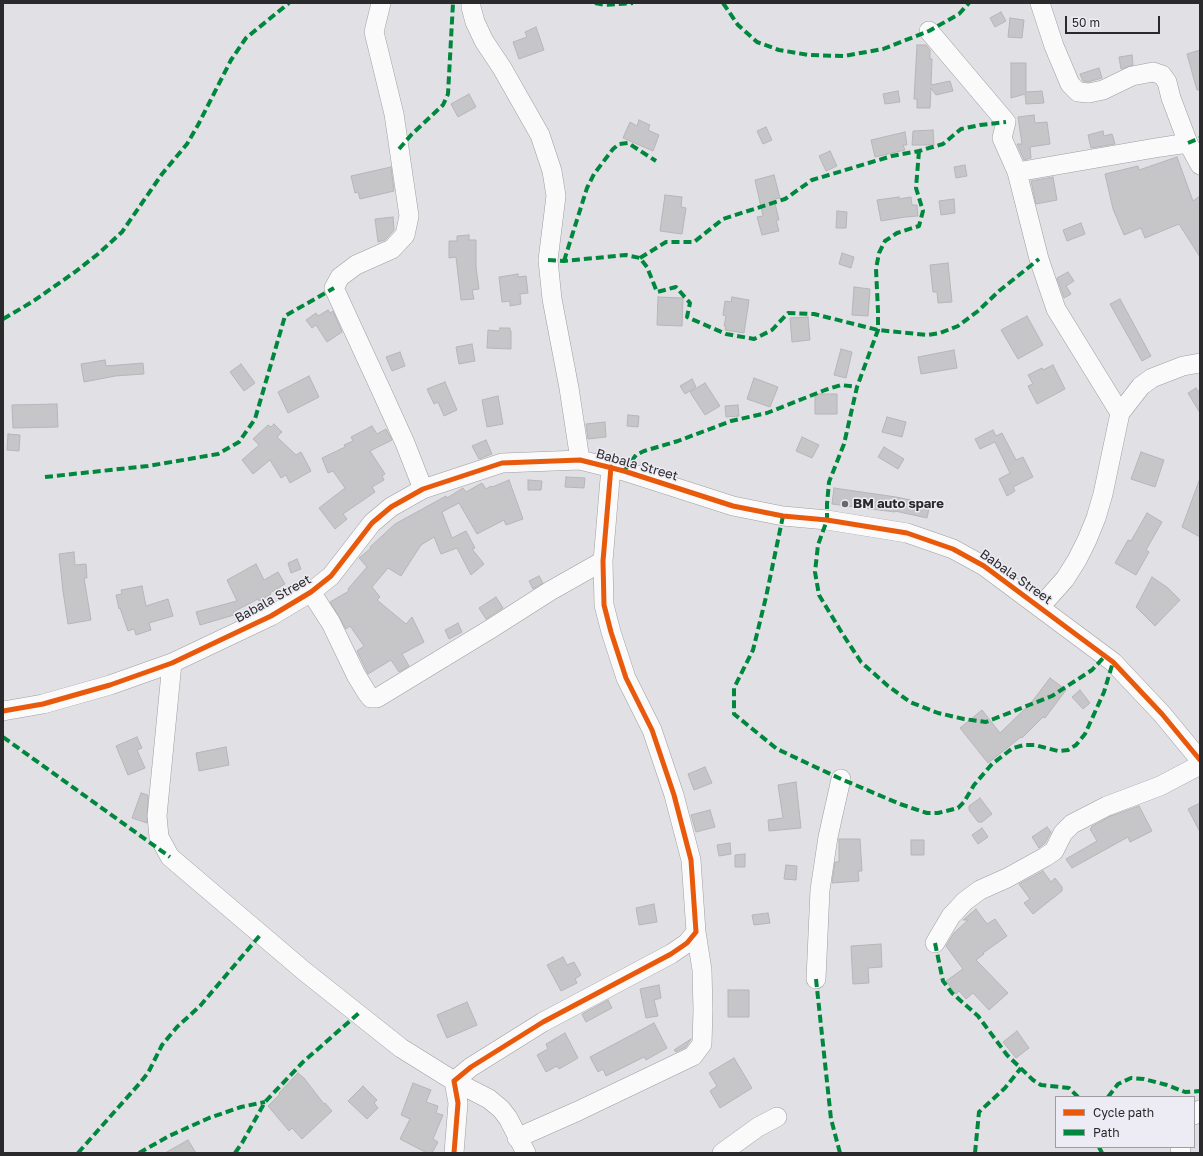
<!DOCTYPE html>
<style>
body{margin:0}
#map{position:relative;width:1203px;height:1156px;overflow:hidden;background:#e1e0e4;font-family:"Golos Text",sans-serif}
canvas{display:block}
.frame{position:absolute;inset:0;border:4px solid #2a292c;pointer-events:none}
.legend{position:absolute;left:1055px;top:1096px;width:140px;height:52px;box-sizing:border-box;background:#edebf3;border:1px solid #9f9da3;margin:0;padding:5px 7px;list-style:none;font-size:12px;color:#2a292c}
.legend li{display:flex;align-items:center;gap:8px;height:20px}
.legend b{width:20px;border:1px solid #9f9da3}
.scale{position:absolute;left:1065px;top:16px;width:95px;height:18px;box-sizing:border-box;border:2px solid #2a292c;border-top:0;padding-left:5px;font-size:12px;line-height:14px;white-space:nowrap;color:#2a292c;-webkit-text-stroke:3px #edebf3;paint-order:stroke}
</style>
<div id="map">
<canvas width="1203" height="1156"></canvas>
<div class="frame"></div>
<ul class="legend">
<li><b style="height:5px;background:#e8590c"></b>Cycle path</li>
<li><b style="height:5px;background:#00873e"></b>Path</li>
</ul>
<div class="scale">50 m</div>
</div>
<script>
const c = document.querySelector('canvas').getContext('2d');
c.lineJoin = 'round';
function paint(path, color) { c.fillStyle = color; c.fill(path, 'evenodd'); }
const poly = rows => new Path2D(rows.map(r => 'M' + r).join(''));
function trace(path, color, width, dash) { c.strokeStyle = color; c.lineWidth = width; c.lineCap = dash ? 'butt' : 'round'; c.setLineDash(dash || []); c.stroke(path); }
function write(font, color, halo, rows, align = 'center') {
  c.font = font + ' "Golos Text",sans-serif'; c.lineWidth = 3; c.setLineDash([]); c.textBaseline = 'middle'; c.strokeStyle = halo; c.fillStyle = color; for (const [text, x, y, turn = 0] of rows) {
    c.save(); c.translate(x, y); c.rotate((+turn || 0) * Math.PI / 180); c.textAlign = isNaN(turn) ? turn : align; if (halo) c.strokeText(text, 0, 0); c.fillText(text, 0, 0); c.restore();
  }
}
const building = poly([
 [1001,12,1006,21,995,27,990,18,1001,12],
 [1010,18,1024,20,1022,38,1008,37,1010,18],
 [536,27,544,50,519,59,513,42,527,37,525,32,536,27],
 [917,45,926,45,930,50,930,59,932,59,931,85,950,81,953,91,936,95,931,88,930,108,917,108,917,99,914,99,917,45],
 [1200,50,1200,90,1197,90,1187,54,1200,50],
 [1132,55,1133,65,1121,69,1119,57,1132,55],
 [1011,63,1026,63,1026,92,1042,91,1044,103,1026,104,1025,94,1011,98,1011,63],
 [1099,68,1102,78,1088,82,1083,81,1080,74,1099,68],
 [898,91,900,102,885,104,883,94,898,91],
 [469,94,476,107,458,117,451,104,469,94],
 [1034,115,1035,123,1047,122,1050,144,1030,147,1031,158,1024,160,1017,144,1022,144,1018,117,1034,115],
 [639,120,650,125,648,130,659,135,653,151,623,138,630,122,637,126,639,120],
 [766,127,772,140,763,144,757,131,766,127],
 [933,130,934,145,912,145,913,131,933,130],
 [1103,131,1104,136,1112,134,1115,144,1091,148,1088,135,1103,131],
 [905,132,907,145,903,145,905,150,875,157,871,140,905,132],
 [830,151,837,166,826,171,819,156,830,151],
 [1177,157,1193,201,1200,196,1200,257,1179,224,1145,238,1141,228,1124,235,1113,209,1105,174,1138,166,1139,170,1177,157],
 [965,165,967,176,956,178,954,167,965,165],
 [391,167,394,191,360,199,358,192,355,193,351,176,391,167],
 [774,175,780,198,774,199,779,220,776,220,779,231,762,235,757,217,763,216,755,180,774,175],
 [1053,177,1057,200,1036,204,1031,181,1053,177],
 [665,195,682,197,681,207,686,208,682,234,660,231,665,195],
 [899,197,899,199,911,197,912,205,917,205,918,216,905,217,881,221,877,200,899,197],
 [954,199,955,213,941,215,939,201,954,199],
 [837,211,847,212,846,228,836,228,837,211],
 [393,217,394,230,385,240,378,242,375,219,393,217],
 [1081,223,1085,234,1067,241,1063,230,1081,223],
 [469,235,469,240,476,240,476,267,479,289,472,290,474,299,461,300,456,257,449,258,449,241,457,241,457,236,469,235],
 [842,253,854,257,851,268,839,264,842,253],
 [948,263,952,302,938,303,937,292,933,292,930,265,948,263],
 [1068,272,1074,281,1066,286,1071,294,1064,298,1057,278,1068,272],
 [518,274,518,277,526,276,528,293,520,294,521,304,510,306,510,301,502,302,499,277,518,274],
 [854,287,870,289,868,316,852,315,854,287],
 [658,297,683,298,682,326,657,325,658,297],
 [732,297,749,300,744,333,725,330,726,326,724,326,726,316,723,315,725,301,731,302,732,297],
 [1120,299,1151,356,1142,361,1110,304,1120,299],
 [328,310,330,313,333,311,342,332,327,342,316,325,312,328,306,320,316,313,318,316,328,310],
 [1027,316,1043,345,1018,359,1001,330,1027,316],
 [808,317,810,340,792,342,790,318,808,317],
 [500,328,510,328,510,331,511,331,511,349,487,348,488,330,499,331,500,328],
 [472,344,475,361,459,364,456,347,472,344],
 [841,349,852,352,846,378,834,375,841,349],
 [954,350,957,368,921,374,918,357,954,350],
 [400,352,405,366,392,371,386,357,400,352],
 [105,360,106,366,143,363,144,374,115,376,84,382,81,364,105,360],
 [241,364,255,383,244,391,230,372,241,364],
 [1053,365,1065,389,1037,404,1028,386,1033,384,1028,375,1042,368,1043,370,1053,365],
 [309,376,319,397,288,413,278,392,309,376],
 [754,378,778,387,770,407,747,399,754,378],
 [692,379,696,387,685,394,680,386,692,379],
 [445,382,457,410,444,416,438,402,434,404,427,389,445,382],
 [705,383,720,406,705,415,690,392,705,383],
 [1196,388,1200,394,1200,413,1188,393,1196,388],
 [815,394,837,394,837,414,815,414,815,394],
 [498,396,503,424,487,427,482,400,498,396],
 [57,404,58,427,13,428,12,405,57,404],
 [738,405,739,416,726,417,725,406,738,405],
 [628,415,639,416,638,427,627,426,628,415],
 [887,417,906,422,902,437,882,432,887,417],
 [605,422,606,437,588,439,586,424,605,422],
 [274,424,282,432,277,437,296,455,301,452,311,471,290,483,286,475,281,478,270,460,253,474,242,460,259,445,253,439,268,425,271,427,274,424],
 [372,426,377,434,386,429,392,440,370,451,385,474,382,476,384,480,372,487,375,492,343,514,347,519,335,529,319,508,345,488,333,471,328,473,322,458,345,447,344,445,353,441,351,437,372,426],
 [993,430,996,436,1002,433,1016,460,1023,457,1033,477,1013,487,1015,491,1007,496,999,479,1010,473,995,442,980,449,975,439,993,430],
 [8,434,20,435,19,451,7,450,8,434],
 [802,437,819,445,812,458,796,451,802,437],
 [486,440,492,454,479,459,472,446,486,440],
 [884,447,904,459,898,469,878,457,884,447],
 [1141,452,1164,460,1155,487,1131,479,1141,452],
 [566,477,585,478,584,488,565,487,566,477],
 [509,480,523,519,506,525,504,520,477,534,459,503,442,512,452,538,466,531,475,548,472,549,484,564,471,575,457,548,441,554,434,537,421,545,401,576,388,568,372,587,380,597,377,600,406,624,412,617,424,642,402,654,409,666,399,672,391,660,368,674,357,651,364,646,350,626,346,629,330,602,349,591,348,589,367,567,359,558,371,548,370,547,395,524,446,496,447,498,463,488,466,492,482,483,486,489,491,486,492,487,509,480],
 [528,480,542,481,541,490,528,490,528,480],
 [1199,481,1200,481,1200,537,1182,527,1199,481],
 [834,488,896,497,930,504,927,518,895,511,895,512,832,504,834,488],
 [1147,513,1162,522,1146,550,1149,552,1136,575,1115,563,1128,540,1131,541,1147,513],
 [74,552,75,565,86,564,87,578,84,578,91,620,68,624,63,591,59,554,74,552],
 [297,559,301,569,291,573,288,563,297,559],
 [256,564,264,580,278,572,285,584,270,593,271,594,259,601,258,599,233,612,234,615,200,625,196,612,237,601,227,580,256,564],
 [539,576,543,583,533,589,529,581,539,576],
 [1152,577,1168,588,1180,600,1155,626,1136,607,1152,577],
 [142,586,146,606,168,599,173,616,149,623,151,630,136,635,134,629,128,631,120,608,119,609,116,595,122,594,121,590,142,586],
 [496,597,503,608,486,619,479,608,496,597],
 [458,623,462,632,449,639,445,630,458,623],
 [1050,678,1066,690,1045,718,1043,717,1022,738,1021,737,988,763,960,728,982,710,1000,733,1031,703,1050,678],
 [1080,690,1090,703,1083,709,1072,697,1080,690],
 [137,737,142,748,137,750,145,768,128,775,116,746,137,737],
 [226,747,229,765,199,771,196,753,226,747],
 [705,767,712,783,694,790,688,774,705,767],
 [796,782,801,828,769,831,768,820,783,818,778,785,796,782],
 [141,793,148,795,147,823,132,818,141,793],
 [980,798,992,814,982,822,978,822,969,810,969,806,980,798],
 [1200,803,1200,832,1188,809,1200,803],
 [1139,806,1152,831,1130,842,1128,837,1072,868,1066,859,1097,841,1090,829,1092,828,1091,827,1111,816,1139,806],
 [710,810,715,827,696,832,691,815,710,810],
 [1047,827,1051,832,1045,843,1039,848,1032,837,1047,827],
 [982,828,988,837,978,844,972,835,982,828],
 [839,839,860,839,862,871,858,871,859,881,832,883,835,862,839,862,839,839],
 [911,840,924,840,924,855,911,855,911,840],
 [730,843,731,854,719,856,717,845,730,843],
 [745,854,745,867,735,867,735,855,745,854],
 [786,865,797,866,796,880,784,879,786,865],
 [1043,871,1051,882,1055,878,1062,887,1062,891,1033,914,1024,903,1030,899,1019,884,1043,871],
 [654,904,657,922,639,925,636,908,654,904],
 [976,909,987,924,995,919,1007,936,983,953,984,954,976,960,1008,993,989,1010,973,993,966,999,959,991,956,994,946,981,963,969,946,946,954,933,968,920,963,920,976,909],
 [768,913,770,923,754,925,752,915,768,913],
 [881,944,882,967,868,968,869,983,853,984,851,946,881,944],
 [563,957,567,965,574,962,581,975,575,979,577,983,561,991,547,965,563,957],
 [659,985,661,998,654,1000,658,1016,646,1018,640,989,659,985],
 [728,990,749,990,749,1017,728,1017,728,990],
 [608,1000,612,1008,586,1022,582,1014,608,1000],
 [467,1002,477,1025,447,1038,437,1015,467,1002],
 [654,1023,667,1048,646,1060,644,1057,606,1076,603,1069,598,1072,590,1057,654,1023],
 [1017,1031,1029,1048,1016,1058,1003,1042,1017,1031],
 [565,1033,578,1058,559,1069,557,1066,546,1072,537,1055,548,1049,546,1044,565,1033],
 [691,1039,686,1047,676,1052,674,1050,691,1039],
 [734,1058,752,1088,720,1108,710,1091,717,1086,709,1073,734,1058],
 [298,1073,304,1078,324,1104,325,1103,332,1111,302,1139,292,1128,289,1131,268,1106,280,1094,279,1093,298,1073],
 [413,1083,431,1090,426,1102,438,1106,436,1113,443,1115,433,1139,438,1142,432,1153,427,1153,400,1139,410,1119,401,1115,413,1083],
 [363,1086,377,1100,374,1103,378,1108,367,1119,348,1101,363,1086],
 [188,1140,196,1153,165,1153,188,1140]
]);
const minor = poly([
 [381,3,374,32,394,114,409,216,405,235,392,249,356,265,340,277,334,288,381,390,405,443,423,489],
 [471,3,471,7,475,22,484,41,502,68,540,135,552,171,556,196,548,260,552,299,569,388,580,460],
 [1040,3,1054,46,1070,84,1078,92,1089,93,1103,90,1132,76,1153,72,1162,75,1167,82,1171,98,1188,143,1200,165],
 [929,31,1006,122,1002,138,1017,172,1039,259,1056,309,1120,413],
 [1017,172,1155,148,1188,143],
 [311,592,331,623,356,675,367,693,371,698,377,698,492,628,550,591,603,561],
 [1040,607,1065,579,1077,560,1087,540,1096,518,1103,494,1120,413,1141,386,1152,378,1183,366,1200,363],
 [172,663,157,816,159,837,170,857,304,971,401,1048,454,1081,489,1099,501,1109,508,1118,526,1153],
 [3,711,43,704,110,685,172,663,271,616,311,592,331,576,372,523,391,507,423,489,502,463,580,460,624,471,733,506,783,516,827,520,907,533,953,549,984,566,1113,662,1162,714,1200,760],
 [935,943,951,916,965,901,980,890,1007,878,1045,857,1054,851,1063,833,1072,824,1107,806,1160,786,1200,765],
 [816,979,820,890,828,837,841,779],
 [1194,1115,1200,1110],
 [517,1138,578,1111,693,1056,702,1044,703,1010,702,970,696,932],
 [1180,1147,1181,1153],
 [454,1153,458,1103,454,1081,471,1067,543,1022,671,954,687,943,696,932,691,860,674,795,652,730,626,678,611,632,604,605,603,561,611,467],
 [722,1153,758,1127,777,1117]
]);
const quiet = poly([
 [595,3,605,5,633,3],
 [723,3,738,25,757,42,779,50,809,55,844,56,883,49,929,31,959,14,969,3],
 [1188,143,1200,138],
 [399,149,412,134,443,105,448,94,453,3],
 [919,151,916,188,923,211,919,226,897,233,885,241,879,253,876,269,878,311,878,330,857,387,844,444,829,482,827,504,827,520,818,545,815,572,819,595,842,633,861,662,888,686,910,702,938,713,964,719,986,722,1052,696,1092,670,1105,656],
 [640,258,666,242,694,242,723,219,785,199,812,180,892,156,919,151,943,144,961,129,980,125,1006,122],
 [548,260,564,261,626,255,640,258,647,267,657,292,676,287,690,303,687,317,726,334,754,339,772,330,788,313,814,314,878,330,927,335,940,333,958,326,978,311,999,291,1039,259],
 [564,261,587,188,594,174,613,149,619,144,628,143,656,161],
 [3,319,32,302,75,272,98,254,122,232,162,174,187,144,198,125,231,60,246,38,289,3],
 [624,471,636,455,644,451,678,441,731,421,767,413,825,390,841,385,857,387],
 [45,477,148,466,218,454,239,442,255,419,285,316,334,288],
 [783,516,766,597,753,650,734,688,734,714,777,749,841,779,900,804,927,813,938,813,958,808,964,802,974,785,992,764,1013,748,1024,745,1035,745,1058,751,1068,750,1076,745,1085,734,1095,712,1104,692,1113,662],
 [3,737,170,857],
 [935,943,943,981,952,993,978,1016,1007,1055,1033,1080,1041,1085,1069,1088,1078,1097],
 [816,979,831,1119,840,1153],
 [1108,1097,1118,1084,1131,1078,1144,1079,1167,1085,1185,1092,1200,1091],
 [1099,1147,1102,1153],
 [78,1153,139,1084,148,1073,162,1045,177,1027,200,1006,261,934],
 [139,1153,169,1136,209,1118,241,1107,265,1102],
 [235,1153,242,1143,265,1102,303,1062,359,1013],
 [975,1153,979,1112,1005,1088,1021,1068]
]);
const cycleway = poly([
 [3,711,43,704,110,685,172,663,271,616,311,592,331,576,372,523,391,507,423,489,502,463,580,460,624,471,733,506,783,516,827,520,907,533,953,549,984,566,1113,662,1162,714,1200,760],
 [454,1153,458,1103,454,1081,471,1067,543,1022,671,954,687,943,696,932,691,860,674,795,652,730,626,678,611,632,604,605,603,561,611,467]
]);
const markers = [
 [845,504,4,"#6a696c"]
];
const streetNames = [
 ["Babala Street",637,465,16],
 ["Babala Street",1016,577,35],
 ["Babala Street",273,599,-29]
];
const poiNames = [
 ["BM auto spare",853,504]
];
paint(building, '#c6c6c9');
trace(building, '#b6b5b9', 1);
trace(minor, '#9e9da0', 20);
trace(minor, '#fafafb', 19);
trace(quiet, '#00873e', 4, [8, 4]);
trace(cycleway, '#e8590c', 5);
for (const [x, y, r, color] of markers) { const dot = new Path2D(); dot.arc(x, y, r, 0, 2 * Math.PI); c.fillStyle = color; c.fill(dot); trace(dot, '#edebf3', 1.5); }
write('13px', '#2a292c', '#edebf3', streetNames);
write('bold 13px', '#2a292c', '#edebf3', poiNames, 'left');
</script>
